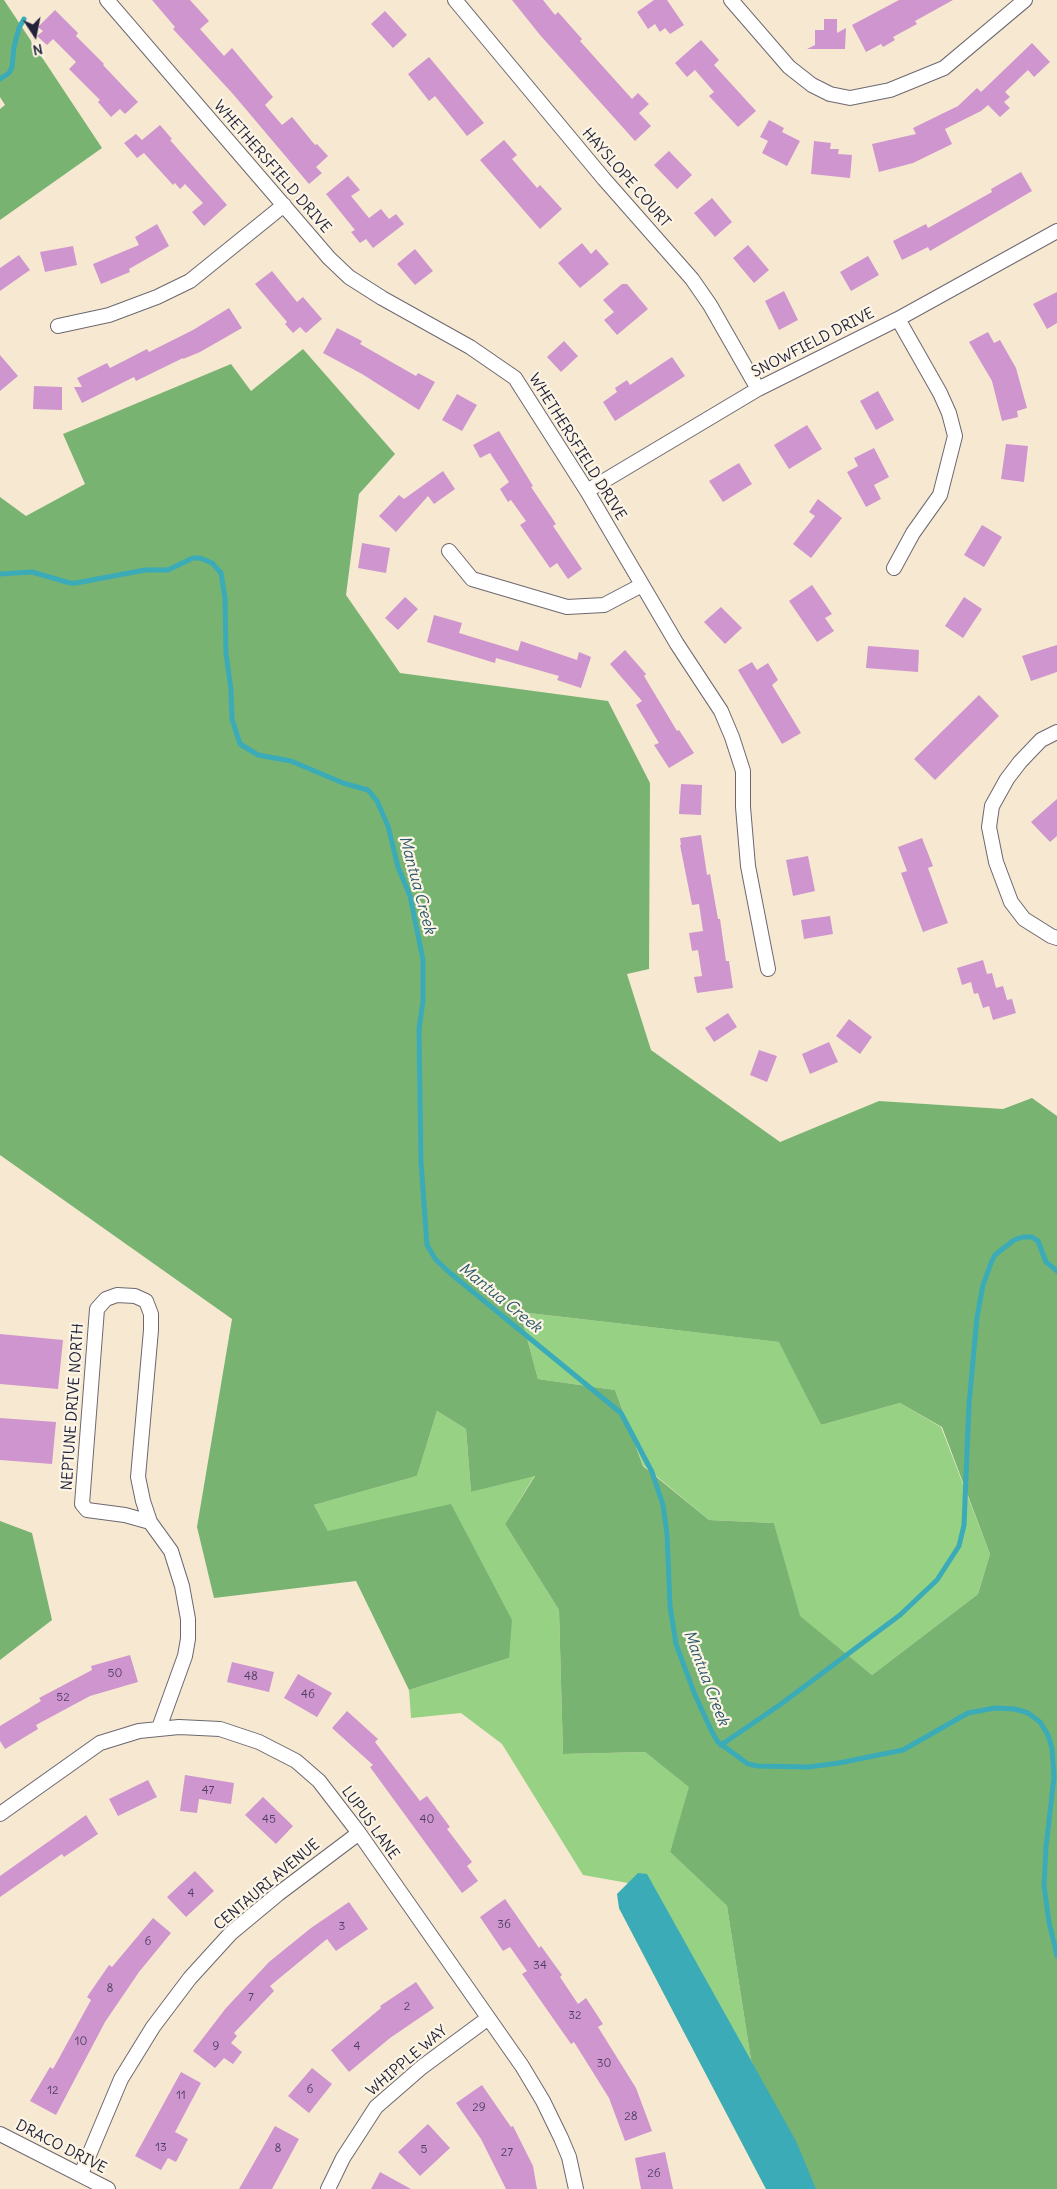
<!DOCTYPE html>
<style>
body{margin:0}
#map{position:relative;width:1057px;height:2189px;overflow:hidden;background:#f7e9d1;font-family:Delius,sans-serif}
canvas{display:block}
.north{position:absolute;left:10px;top:10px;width:50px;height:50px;-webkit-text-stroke:4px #fcf5e5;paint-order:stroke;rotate:169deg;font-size:14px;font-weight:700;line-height:20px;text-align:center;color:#22223b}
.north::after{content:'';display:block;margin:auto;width:18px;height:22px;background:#22223b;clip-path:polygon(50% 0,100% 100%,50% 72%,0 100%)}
</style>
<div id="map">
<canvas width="1057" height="2189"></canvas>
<div class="north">N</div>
</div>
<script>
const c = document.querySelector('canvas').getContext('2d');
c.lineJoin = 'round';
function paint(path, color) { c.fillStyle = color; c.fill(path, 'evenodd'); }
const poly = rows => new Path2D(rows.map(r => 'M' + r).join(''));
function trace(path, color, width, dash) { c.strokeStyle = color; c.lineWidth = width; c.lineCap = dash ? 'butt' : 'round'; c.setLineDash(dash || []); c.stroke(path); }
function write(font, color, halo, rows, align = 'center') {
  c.font = font + ' Delius,sans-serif'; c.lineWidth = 4.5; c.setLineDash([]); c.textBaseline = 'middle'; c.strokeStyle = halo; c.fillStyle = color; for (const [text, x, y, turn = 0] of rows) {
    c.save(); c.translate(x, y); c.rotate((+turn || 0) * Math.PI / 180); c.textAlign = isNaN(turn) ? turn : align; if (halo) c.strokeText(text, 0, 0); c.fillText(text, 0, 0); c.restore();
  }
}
const green = poly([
 [520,1312,780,1342,821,1425,900,1403,941,1427,990,1554,978,1594,872,1675,799,1616,774,1523,709,1520,643,1465,615,1390,538,1379],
 [437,1411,466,1429,471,1492,535,1475,505,1524,559,1610,563,1754,645,1752,690,1787,670,1852,727,1906,751,2060,766,2189,619,1908,628,1883,583,1875,502,1744,461,1713,411,1718,409,1690,509,1658,328,1531,314,1505,417,1476]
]);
const forest = poly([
 [0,0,4,0,102,148,0,220,0,109,5,105,0,97],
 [303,349,395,454,359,494,346,595,400,673,608,701,650,783,649,969,627,974,651,1050,780,1142,879,1101,1003,1109,1032,1098,1057,1116,1057,2189,797,2189,751,2060,727,1906,670,1852,689,1787,645,1752,563,1754,559,1610,505,1524,535,1476,471,1492,466,1429,437,1411,417,1476,314,1505,328,1531,451,1504,512,1620,509,1658,409,1690,356,1581,214,1598,197,1527,232,1319,0,1155,0,497,26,516,85,484,63,434,231,364,251,391],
 [520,1312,779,1342,821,1425,900,1403,942,1427,990,1554,978,1594,872,1675,800,1616,774,1523,709,1520,643,1466,615,1390,538,1379],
 [0,1521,32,1533,52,1620,0,1660]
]);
const water = poly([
 [638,1873,647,1874,796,2141,816,2189,766,2189,619,1908,617,1894]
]);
const stream = poly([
 [0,79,9,73,12,67,14,47,19,28,24,19],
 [0,574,32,572,70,583,76,583,145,570,168,570,193,558,200,558,212,563,221,573,225,598,226,653,231,690,232,719,240,744,258,755,291,761,343,783,368,790,377,801,388,826,398,867,410,896,423,960,423,1001,419,1029,421,1162,427,1245,436,1260,450,1273,621,1413,652,1472,663,1505,667,1534,670,1606,676,1644,695,1695,712,1732,718,1742,748,1764,758,1766,808,1767,839,1763,903,1750,968,1713,995,1708,1015,1709,1028,1713,1040,1722,1048,1735,1052,1748,1054,1777,1046,1847,1044,1886,1049,1922,1057,1956],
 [721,1745,781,1704,900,1615,937,1580,959,1546,964,1525,969,1404,977,1317,983,1285,991,1263,995,1255,1014,1240,1023,1237,1032,1237,1038,1241,1046,1262,1057,1271]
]);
const building = poly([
 [152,0,190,0,209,21,200,29,224,56,232,48,273,97,265,105,282,125,292,117,315,145,317,144,328,156,316,167,322,173,309,184,233,94,173,29,175,27],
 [512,0,543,0,555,15,558,12,582,39,580,41,632,99,638,93,649,104,639,113,651,126,635,141,540,35],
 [654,0,667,0,684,25,670,34,665,28,660,32,655,24,648,29,637,12],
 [899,0,953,0,915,21,917,24,893,37,895,40,883,47,881,44,866,52,852,25],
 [55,10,78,33,76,36,104,64,103,65,138,102,125,114,120,109,111,117,98,102,100,100,69,69,76,62,53,39,47,45,37,36,43,31,38,27],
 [385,11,407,35,393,48,371,24],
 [824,19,837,19,837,33,846,28,845,49,807,49,815,45,815,30,824,30],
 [701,40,719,60,714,65,756,111,738,127,709,96,714,92,695,70,687,77,675,63],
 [1032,43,1050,62,1034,77,1028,70,1005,92,1010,97,1004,102,1010,108,1000,117,988,105,981,111,945,129,952,144,913,163,879,172,872,144,916,134,913,128,958,106,977,88,981,92],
 [429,57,484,123,467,136,435,96,429,101,408,74],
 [769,120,784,128,782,132,800,141,787,166,762,153,768,141,760,137],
 [160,125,172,139,170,140,227,205,204,226,192,212,203,203,185,184,180,189,175,183,173,185,144,153,137,158,124,143,136,134,142,140],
 [504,140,517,155,512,159,537,188,540,185,562,209,540,229,480,160],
 [814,141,831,143,830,149,839,149,838,154,852,155,850,178,811,174],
 [669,151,692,175,677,189,654,165],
 [1021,172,1032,191,930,251,928,247,902,260,893,241,926,224,928,228,992,192,991,189],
 [348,176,360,190,351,196,369,218,381,209,389,219,396,214,404,224,373,248,366,239,360,243,351,232,355,230,326,194],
 [712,198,732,222,715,237,694,213],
 [157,224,169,246,129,269,130,272,101,284,93,264,139,245,135,237],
 [582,243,591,254,596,249,609,264,580,288,558,263],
 [748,245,769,270,754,283,733,258],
 [73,246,77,265,45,272,40,252],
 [415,249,433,271,415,285,397,264],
 [19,255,30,270,0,291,0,268],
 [868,256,879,275,851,291,840,272],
 [272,271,297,302,303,297,322,319,306,333,300,327,293,333,285,324,287,322,255,284],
 [622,284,627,284,648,309,617,335,604,320,614,312,603,300],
 [784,291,798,320,779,330,765,301],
 [1057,292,1057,323,1047,329,1033,304],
 [229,308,242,328,200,352,183,359,183,358,136,381,134,377,82,403,74,387,82,387,77,378,107,363,110,368,147,349,149,352,193,330],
 [337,328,362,341,360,344,416,376,418,373,435,382,419,410,362,374,323,353],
 [988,332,994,343,1000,340,1016,368,1027,408,1017,411,1018,417,1002,421,992,381,969,342],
 [564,341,578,356,561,372,547,357],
 [0,355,18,376,0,391],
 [672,357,685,376,615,421,603,402,617,392,615,388,627,380,630,385],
 [34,386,62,387,62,410,33,409],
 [878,391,894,420,876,430,860,401],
 [457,394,477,405,462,431,442,420],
 [807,425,822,449,789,469,774,445],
 [499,431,533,486,531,487,556,524,553,526,582,569,568,579,557,563,550,568,520,525,526,521,511,500,508,502,500,489,509,482,490,453,480,458,473,445],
 [1006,444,1028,446,1024,482,1001,479],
 [874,448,889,477,874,485,881,499,866,507,847,472,858,466,854,458],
 [739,463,752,484,723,502,709,481],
 [443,471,455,489,434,504,428,496,396,532,379,516,399,495,404,499],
 [818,499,842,518,811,558,793,544,815,516,809,512],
 [982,525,1002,537,984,567,964,555],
 [362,543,390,548,386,573,358,568],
 [812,585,832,614,825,618,834,631,817,642,789,601],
 [405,597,418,609,398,630,385,618],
 [964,597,982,609,963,638,945,626],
 [721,607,742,628,725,644,704,622],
 [434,615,462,623,459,633,518,651,521,641,577,660,579,652,591,657,581,688,557,680,559,676,496,658,495,663,427,642],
 [1057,645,1057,672,1031,681,1022,656],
 [868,646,919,650,918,672,866,668],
 [625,650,646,674,644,676,677,731,679,730,694,753,669,768,654,745,659,743,636,705,642,701,610,664],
 [752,662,757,670,768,663,778,680,772,685,801,733,782,744,738,670],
 [979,695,999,716,935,780,914,759],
 [681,784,702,785,701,815,679,814],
 [1057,799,1057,836,1050,842,1031,822],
 [701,835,707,875,710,874,718,919,720,919,726,961,729,961,733,988,697,993,694,977,702,976,698,950,692,951,689,933,703,931,699,904,692,905,680,845,681,845,680,838],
 [922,838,933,866,928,868,948,923,923,932,901,873,907,871,898,847],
 [808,856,815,891,793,896,786,860],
 [830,916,833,934,804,939,801,920],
 [983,960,987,974,992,973,996,988,1003,986,1007,1000,1012,999,1016,1013,993,1020,989,1006,983,1008,978,993,974,994,971,982,962,985,957,968],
 [728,1013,737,1027,714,1042,705,1028],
 [849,1019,872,1037,860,1054,836,1036],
 [829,1042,838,1062,810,1074,802,1054],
 [759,1050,777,1056,767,1082,750,1075],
 [0,1334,63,1340,58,1389,0,1384],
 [0,1418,56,1422,52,1464,0,1460],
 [130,1655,138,1682,90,1696,36,1725,38,1729,5,1749,0,1741,0,1726,41,1701,39,1698,92,1670,91,1666],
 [232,1662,274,1672,269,1692,227,1682],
 [298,1674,332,1693,317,1717,284,1698],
 [347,1711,378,1739,375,1742,420,1801,427,1796,450,1827,447,1829,472,1862,467,1866,478,1881,462,1893,370,1767,373,1765,332,1728],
 [185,1775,234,1783,231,1804,199,1799,197,1813,180,1811],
 [148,1780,157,1797,118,1816,109,1799],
 [263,1797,293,1826,276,1844,245,1815],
 [86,1815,98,1834,64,1857,62,1854,0,1897,0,1876],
 [195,1871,214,1891,186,1917,167,1897],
 [505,1899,539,1948,541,1946,562,1975,560,1977,578,2004,586,1998,603,2024,598,2027,636,2088,652,2131,625,2141,609,2098,574,2042,571,2044,522,1974,527,1971,510,1947,503,1951,480,1917],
 [349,1902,368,1929,336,1951,327,1939,270,1986,274,1991,234,2033,237,2036,231,2043,242,2052,233,2064,224,2058,215,2068,193,2051,226,2008,269,1962,311,1928],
 [153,1918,171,1933,139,1972,105,2022,56,2115,30,2101,50,2067,53,2069,91,2000,87,1997,109,1965,112,1967],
 [416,1982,434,2008,390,2038,349,2072,331,2050,381,2008,380,2006],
 [312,2068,332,2084,309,2113,288,2096],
 [181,2072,201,2083,175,2132,188,2139,176,2162,168,2158,161,2170,135,2156],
 [482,2085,511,2127,513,2126,533,2166,537,2189,506,2189,481,2139,456,2103],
 [428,2124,450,2148,420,2176,398,2152],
 [275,2126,299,2139,272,2189,239,2189],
 [665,2152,673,2189,641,2189,635,2158],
 [380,2172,411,2189,371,2189]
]);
const minor = poly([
 [107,0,329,258,349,277,382,298,470,347,515,378,587,491,677,644,721,711,732,737,743,771,743,807,748,866,768,969],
 [455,0,604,179,692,279,710,305,758,389],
 [731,0,789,67,812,85,830,94,850,98,890,90,944,68,1025,0],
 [58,326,109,315,157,297,190,281,284,205],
 [587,491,758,389,898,319,1057,231],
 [449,551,472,579,567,607,604,605,642,585],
 [894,568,913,533,940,495,955,436,949,413,940,393,898,319],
 [1057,732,1041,740,1020,762,1007,779,992,806,989,827,996,862,1011,902,1024,919,1051,936,1057,938],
 [150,1522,125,1515,87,1510,82,1504,97,1309,106,1299,117,1295,135,1296,146,1301,151,1314,151,1330,138,1477,143,1501,150,1522,171,1551,182,1586,188,1619,188,1639,185,1656,159,1728],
 [0,1814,100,1743,139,1731,179,1727,220,1729,259,1742,296,1761,319,1781,359,1833,522,2066,543,2101,561,2138,569,2157,576,2189],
 [0,2134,108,2189],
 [81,2174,121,2079,153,2027,190,1978,231,1933,278,1894,359,1833],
 [328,2189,343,2158,376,2107,422,2067,487,2019]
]);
const numberNames = [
 ["50",115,1674],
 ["48",251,1677],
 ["46",308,1695],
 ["52",63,1698],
 ["47",208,1791],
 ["45",269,1820],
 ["40",427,1820],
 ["4",191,1894],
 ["36",504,1925],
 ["3",342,1927],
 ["6",148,1942],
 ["34",540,1966],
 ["8",110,1989],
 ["7",251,1998],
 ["2",407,2007],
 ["32",575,2016],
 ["10",81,2042],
 ["9",216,2047],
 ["4",357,2047],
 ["30",604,2064],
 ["6",310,2090],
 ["12",53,2091],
 ["11",181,2096],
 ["29",479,2108],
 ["28",631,2117],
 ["13",161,2148],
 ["8",278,2149],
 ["5",424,2150],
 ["27",507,2153],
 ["26",654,2174]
];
const streetNames = [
 ["WHETHERSFIELD DRIVE",272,167,49],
 ["HAYSLOPE COURT",626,178,49],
 ["SNOWFIELD DRIVE",813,343,-27],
 ["WHETHERSFIELD DRIVE",577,447,58],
 ["NEPTUNE DRIVE NORTH",73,1407,-86],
 ["LUPUS LANE",370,1823,54],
 ["CENTAURI AVENUE",267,1885,-40],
 ["WHIPPLE WAY",407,2061,-40],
 ["DRACO DRIVE",61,2147,27]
];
const waterNames = [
 ["Mantua Creek",417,885,75],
 ["Mantua Creek",500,1298,39],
 ["Mantua Creek",706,1678,69]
];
paint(green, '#97d184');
paint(forest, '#79b372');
paint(water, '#3babb8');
trace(stream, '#3babb8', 5);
paint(building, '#ce95ce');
trace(minor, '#6d6870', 16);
trace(minor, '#fff', 14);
write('12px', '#4d3f60', null, numberNames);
write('15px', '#22223b', '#fcf5e5', streetNames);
write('italic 16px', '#2c596d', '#fcf5e5', waterNames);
</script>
